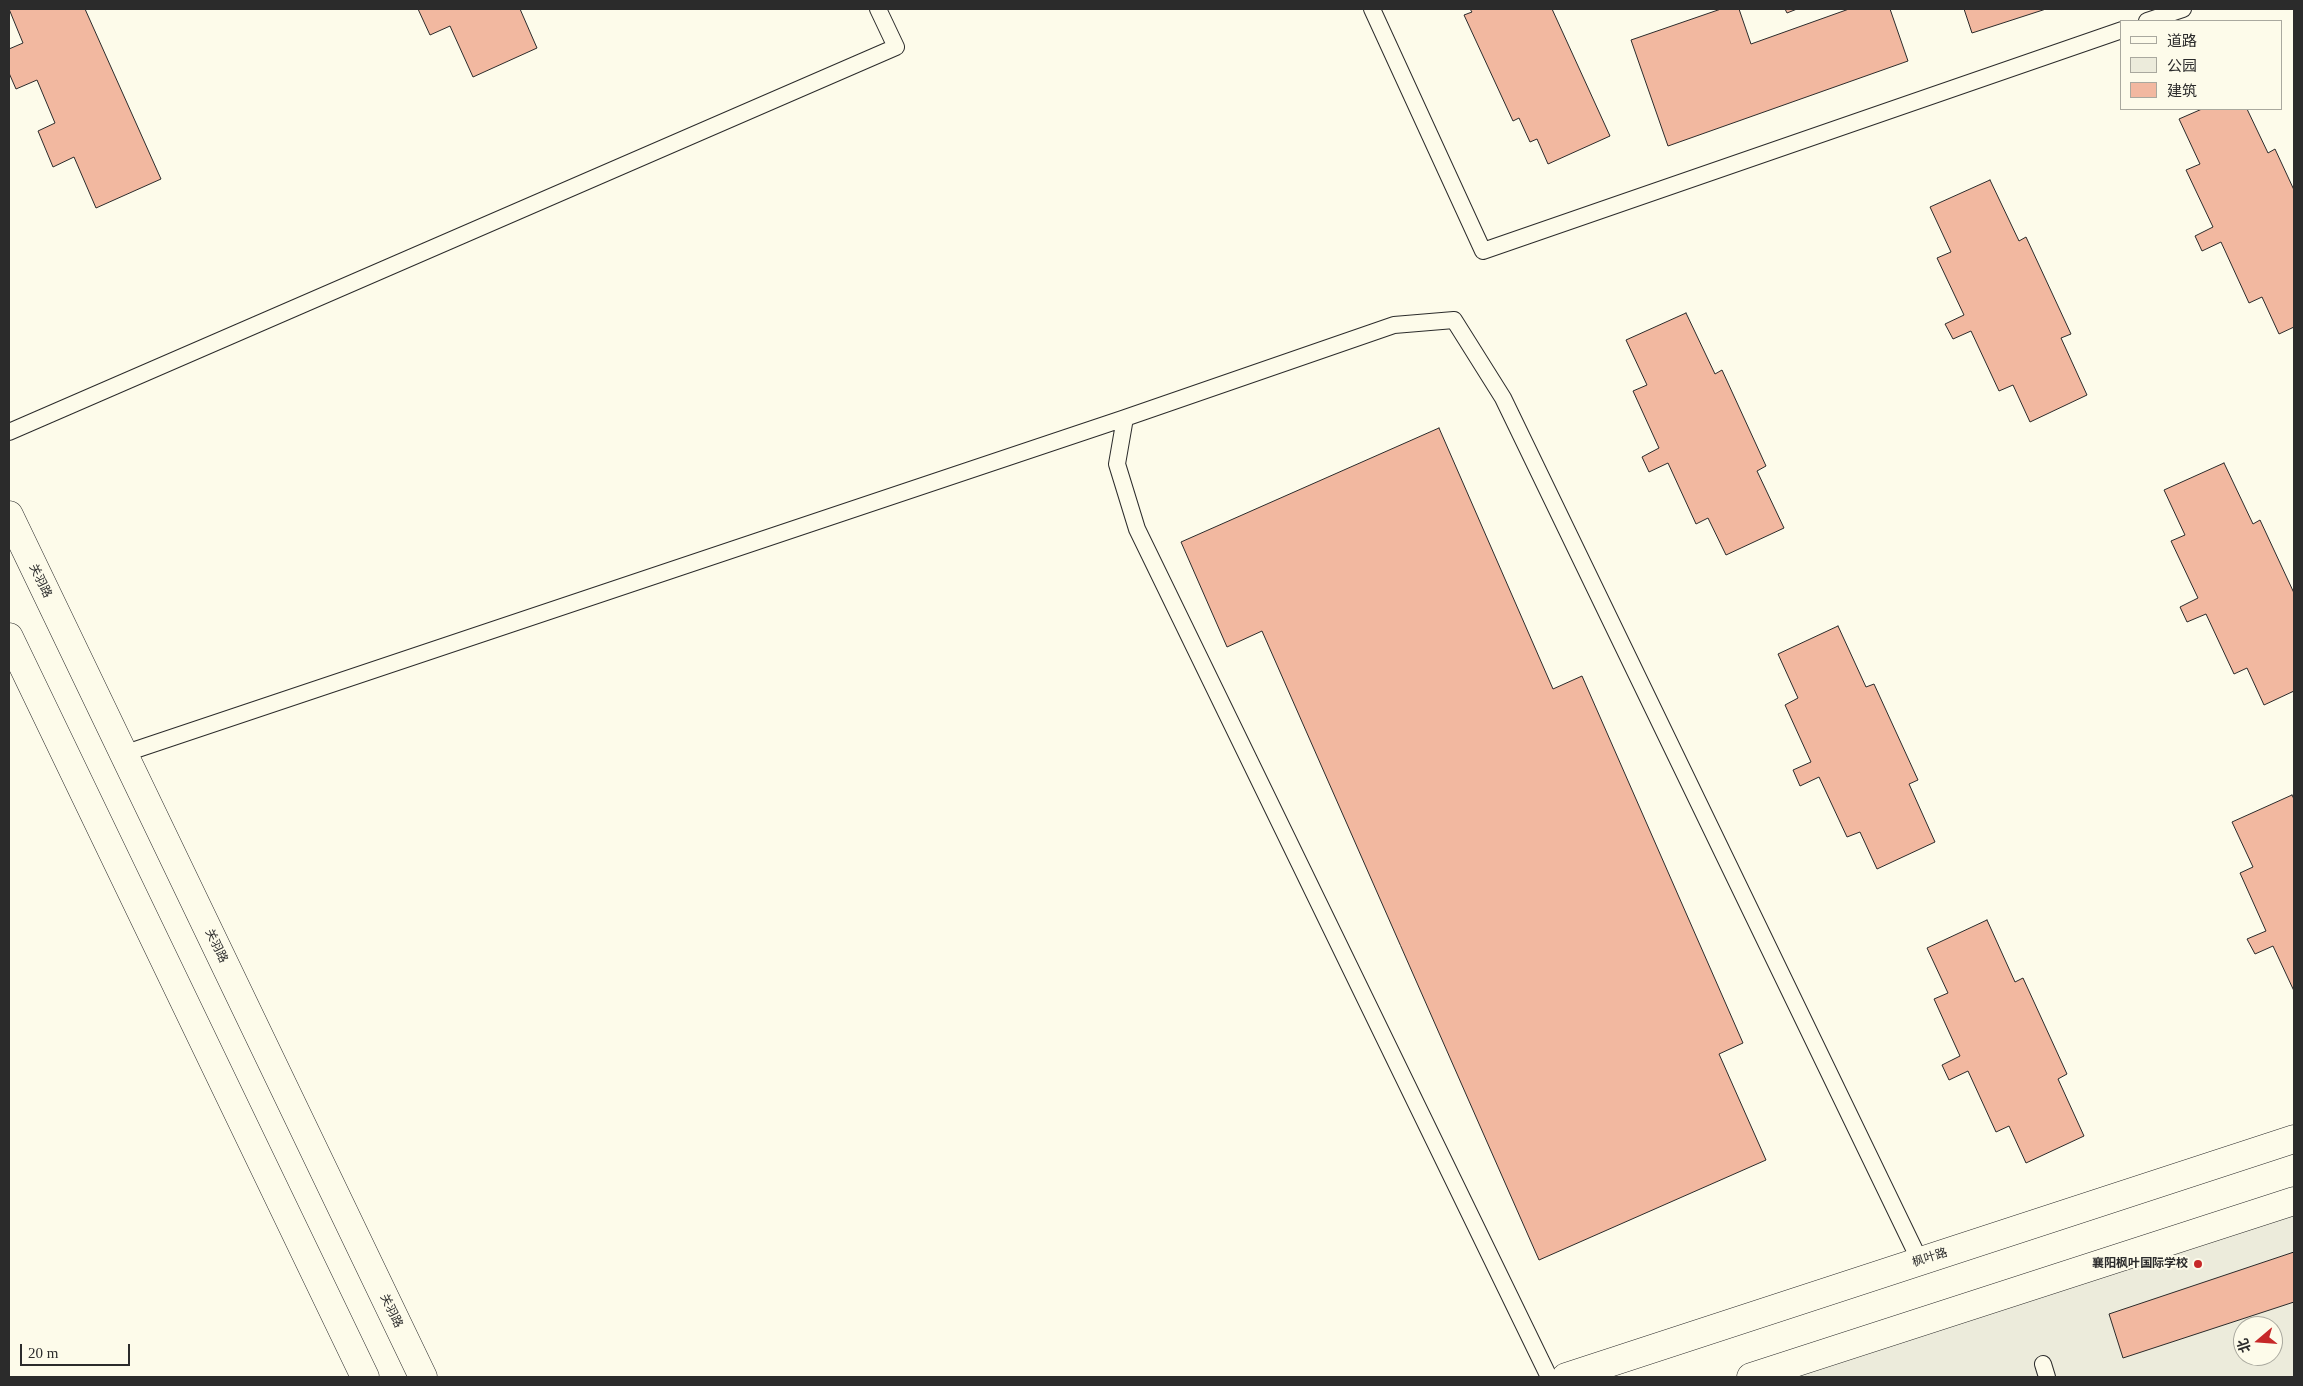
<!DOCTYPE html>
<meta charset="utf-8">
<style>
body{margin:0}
#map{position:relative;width:2303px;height:1386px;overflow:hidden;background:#fdfbea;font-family:"Times New Roman","Noto Sans SC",serif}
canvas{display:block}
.frame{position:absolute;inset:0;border:10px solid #2b2b2b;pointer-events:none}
.legend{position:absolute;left:2120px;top:20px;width:162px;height:90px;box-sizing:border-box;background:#fdfbea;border:1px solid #a9a89e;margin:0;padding:6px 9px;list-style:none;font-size:15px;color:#2b2b2b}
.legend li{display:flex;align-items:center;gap:10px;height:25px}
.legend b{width:25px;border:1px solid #a9a89e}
.north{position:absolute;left:2233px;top:1316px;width:50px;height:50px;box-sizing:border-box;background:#fdfbea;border:1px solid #a9a89e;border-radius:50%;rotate:252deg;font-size:14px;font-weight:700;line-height:20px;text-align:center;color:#2b2b2b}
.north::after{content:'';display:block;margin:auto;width:18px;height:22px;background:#c62828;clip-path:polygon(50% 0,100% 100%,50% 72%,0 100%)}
.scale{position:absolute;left:20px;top:1344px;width:110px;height:22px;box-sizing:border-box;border:2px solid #2b2b2b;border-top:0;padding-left:6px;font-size:15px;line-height:18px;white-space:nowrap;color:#2b2b2b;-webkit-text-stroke:4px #fdfbea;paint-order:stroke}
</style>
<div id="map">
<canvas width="2303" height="1386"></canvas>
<div class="frame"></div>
<ul class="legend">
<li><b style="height:6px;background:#fdfbea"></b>道路</li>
<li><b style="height:14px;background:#ecebdb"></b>公园</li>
<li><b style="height:14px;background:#f2b8a0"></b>建筑</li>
</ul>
<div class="north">北</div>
<div class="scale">20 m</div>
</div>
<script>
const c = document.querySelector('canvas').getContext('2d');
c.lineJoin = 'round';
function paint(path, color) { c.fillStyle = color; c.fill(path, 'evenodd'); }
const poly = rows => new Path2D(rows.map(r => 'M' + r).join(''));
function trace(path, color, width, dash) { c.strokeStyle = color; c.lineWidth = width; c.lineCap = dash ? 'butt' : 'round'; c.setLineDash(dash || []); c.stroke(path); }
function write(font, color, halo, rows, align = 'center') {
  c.font = font + ' "Times New Roman","Noto Sans SC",serif'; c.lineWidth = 4; c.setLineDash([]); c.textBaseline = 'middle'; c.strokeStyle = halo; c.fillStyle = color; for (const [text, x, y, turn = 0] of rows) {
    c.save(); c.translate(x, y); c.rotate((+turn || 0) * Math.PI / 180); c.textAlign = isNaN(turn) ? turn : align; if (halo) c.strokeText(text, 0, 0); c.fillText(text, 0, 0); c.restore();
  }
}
const green = poly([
 [2294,1201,2294,1377,1751,1377,2294,1201],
 [2243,1326,2273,1326,2273,1356,2243,1356,2243,1326]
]);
const building = poly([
 [9,9,85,9,161,179,96,208,74,157,53,167,38,131,55,123,37,80,16,89,9,73,9,49,23,43,9,9],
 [418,9,520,9,537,48,473,77,450,26,430,35,418,9],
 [1470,9,1552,9,1610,136,1548,164,1537,139,1530,142,1519,118,1513,121,1464,15,1472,12,1470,9],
 [1721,9,1739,9,1751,44,1849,9,1890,9,1908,61,1668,146,1631,40,1721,9],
 [1785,9,1797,9,1787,13,1785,9],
 [1964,9,2046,9,1972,33,1964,9],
 [2202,109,2247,109,2268,153,2275,149,2294,190,2294,327,2279,334,2262,297,2249,303,2221,242,2202,251,2195,236,2213,227,2186,170,2200,164,2179,119,2202,109],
 [1990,180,2019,241,2026,237,2071,334,2061,338,2087,395,2030,422,2013,385,1999,391,1971,331,1953,339,1945,324,1964,315,1937,258,1951,252,1930,207,1990,180],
 [1686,313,1715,374,1722,370,1766,466,1757,471,1784,528,1726,555,1708,518,1696,524,1668,463,1649,472,1642,457,1659,448,1633,391,1647,385,1626,340,1686,313],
 [1439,428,1553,689,1582,676,1743,1043,1719,1054,1766,1160,1539,1260,1262,631,1227,647,1181,542,1439,428],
 [2224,463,2253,524,2260,520,2294,593,2294,691,2264,705,2247,668,2234,674,2206,614,2187,622,2180,607,2198,598,2171,541,2185,535,2164,490,2224,463],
 [1838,626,1866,687,1874,684,1918,780,1909,784,1935,842,1877,869,1860,832,1847,837,1819,777,1800,786,1793,770,1811,762,1785,705,1798,698,1778,654,1838,626],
 [2292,795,2294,799,2294,991,2273,946,2255,954,2247,939,2266,931,2240,873,2253,867,2232,822,2292,795],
 [1987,920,2015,982,2023,978,2067,1074,2058,1079,2084,1136,2026,1163,2009,1126,1996,1132,1968,1071,1949,1080,1942,1065,1960,1056,1934,999,1948,993,1927,948,1987,920],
 [2294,1252,2294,1302,2123,1358,2109,1314,2294,1252]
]);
const service = poly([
 [1372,9,1483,251,2122,30],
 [2147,21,2183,9],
 [9,432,896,47,878,9],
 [123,754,1125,418],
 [2043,1364,2047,1377],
 [1549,1377,1137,529,1117,464,1125,418,1394,325,1454,320,1503,398,1920,1261]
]);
const tertiary = poly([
 [9,515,423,1377],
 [9,637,365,1377],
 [1566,1377,2294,1139],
 [1751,1377,2294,1201]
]);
const markers = [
 [2198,1264,5,"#c62828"]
];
const streetNames = [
 ["关羽路",40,581,64],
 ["关羽路",216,946,64],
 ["枫叶路",1930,1258,-18],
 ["关羽路",391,1311,64]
];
const poiNames = [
 ["襄阳枫叶国际学校",2188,1264]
];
paint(green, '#ecebdb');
trace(green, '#74746e', 1);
paint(building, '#f2b8a0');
trace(building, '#2b2b2b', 1);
trace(service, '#2b2b2b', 18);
trace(tertiary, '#2b2b2b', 29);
trace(service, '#fdfbea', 16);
trace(tertiary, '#fdfbea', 28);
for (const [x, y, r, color] of markers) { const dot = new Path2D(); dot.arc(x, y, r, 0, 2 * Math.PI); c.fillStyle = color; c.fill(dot); trace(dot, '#fdfbea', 2); }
write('12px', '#2b2b2b', '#fdfbea', streetNames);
write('bold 12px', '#2b2b2b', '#fdfbea', poiNames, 'right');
</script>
